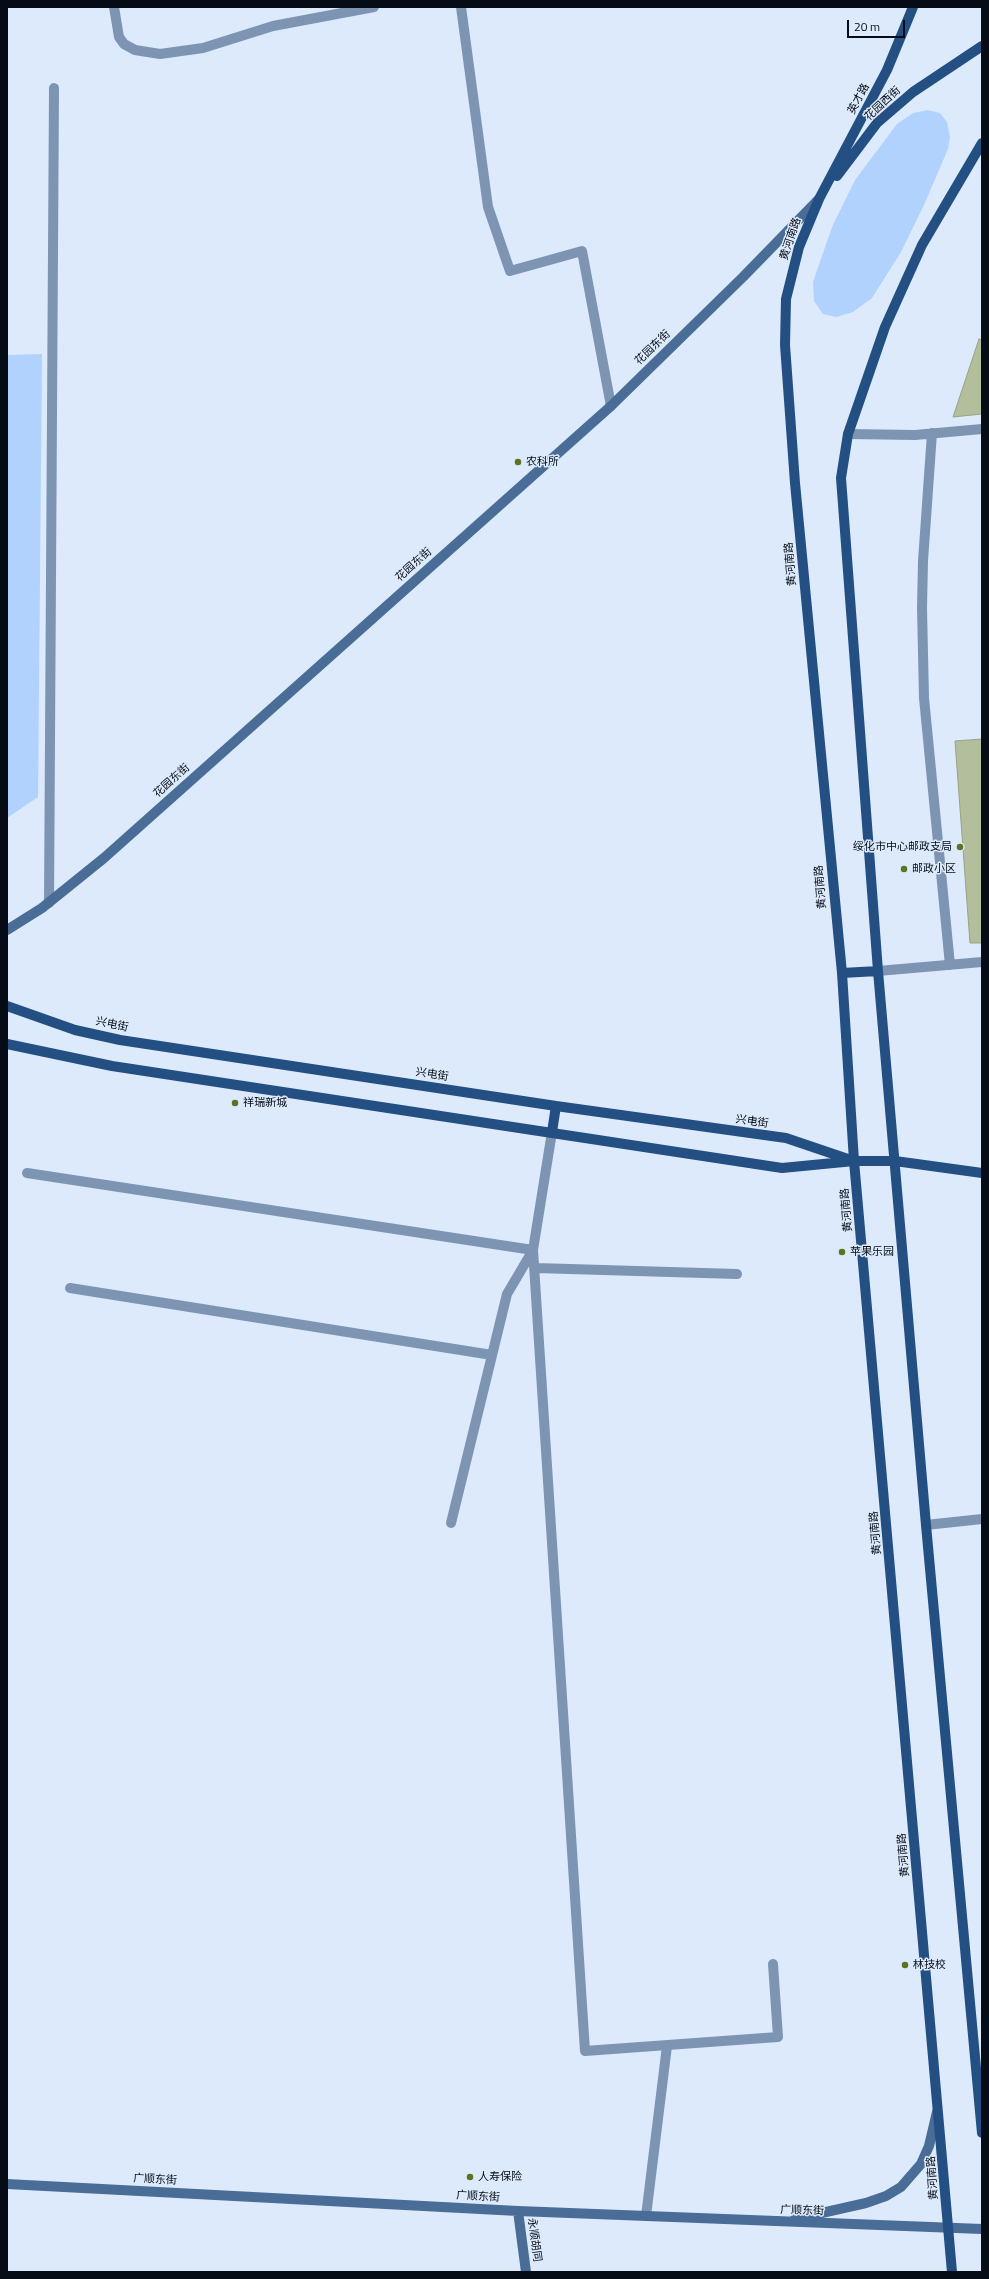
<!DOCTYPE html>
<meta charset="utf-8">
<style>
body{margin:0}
#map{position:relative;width:989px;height:2279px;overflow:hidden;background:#dceafc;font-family:"Titillium Web",sans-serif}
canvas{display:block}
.frame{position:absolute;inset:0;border:8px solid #050c15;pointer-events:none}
.scale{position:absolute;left:847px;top:20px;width:58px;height:18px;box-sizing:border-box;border:2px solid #050c15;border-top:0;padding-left:5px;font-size:12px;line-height:14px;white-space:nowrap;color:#050c15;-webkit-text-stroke:3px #dceafc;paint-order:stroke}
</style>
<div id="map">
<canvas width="989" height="2279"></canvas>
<div class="frame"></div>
<div class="scale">20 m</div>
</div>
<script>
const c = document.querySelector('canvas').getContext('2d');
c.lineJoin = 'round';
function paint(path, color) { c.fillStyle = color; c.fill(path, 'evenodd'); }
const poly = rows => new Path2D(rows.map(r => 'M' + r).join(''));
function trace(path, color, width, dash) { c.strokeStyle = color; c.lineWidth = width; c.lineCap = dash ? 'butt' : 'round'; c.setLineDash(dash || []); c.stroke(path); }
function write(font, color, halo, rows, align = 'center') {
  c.font = font + ' "Titillium Web","Noto Sans SC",sans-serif'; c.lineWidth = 3; c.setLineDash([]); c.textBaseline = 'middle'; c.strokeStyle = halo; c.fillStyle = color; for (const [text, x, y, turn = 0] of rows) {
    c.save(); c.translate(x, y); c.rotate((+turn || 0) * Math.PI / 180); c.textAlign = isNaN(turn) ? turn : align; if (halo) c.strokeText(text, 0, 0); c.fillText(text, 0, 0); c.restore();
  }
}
const green = poly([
 [928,110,940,113,947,122,950,137,948,149,924,205,901,252,872,298,853,312,836,317,823,314,814,301,813,282,832,227,855,180,897,124,913,113],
 [42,354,38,797,7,818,7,355]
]);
const building = poly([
 [979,339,982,340,982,414,953,417,979,339],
 [982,739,982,943,970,943,955,741,982,739]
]);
const lane = poly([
 [114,7,119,37,124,44,135,50,160,54,203,48,273,26,374,7],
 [461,7,488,207,510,271,582,251,611,406]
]);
const street = poly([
 [932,433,923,561,922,608,924,698,950,965],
 [848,434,915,435,982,429],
 [49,903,54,88],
 [878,971,982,962],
 [552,1132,533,1250,585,2051,778,2037,773,1964],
 [27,1173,533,1250,507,1294,451,1523],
 [536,1268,737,1274],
 [70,1288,492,1355],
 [926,1525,982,1519],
 [646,2216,667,2046]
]);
const secondary = poly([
 [7,930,42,908,104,858,611,406,743,277,818,200],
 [7,2184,518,2211,982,2229],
 [518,2211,526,2272],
 [795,2219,866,2203,886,2196,901,2187,921,2164,929,2146,937,2112]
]);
const primary = poly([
 [913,7,887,70,819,199,799,247,786,299,785,345,795,483,842,973,854,1161,952,2272],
 [982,143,922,245,885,327,848,434,841,478,878,971,926,1525,982,2133],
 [837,176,877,123,913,92,982,46],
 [842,973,878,971],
 [7,1006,75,1030,120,1040,556,1106,786,1138,851,1160],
 [7,1044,112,1066,782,1168,854,1161,895,1161,982,1173],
 [552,1132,556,1106]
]);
const markers = [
 [518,462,4,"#5f7221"],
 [960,847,4,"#5f7221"],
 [904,869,4,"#5f7221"],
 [235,1103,4,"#5f7221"],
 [842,1252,4,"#5f7221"],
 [905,1965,4,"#5f7221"],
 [470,2177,4,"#5f7221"]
];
const streetNames = [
 ["英才路",859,99,-62],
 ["花园西街",883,104,-43],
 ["黄河南路",791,239,-71],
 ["花园东街",653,348,-44],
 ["黄河南路",791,564,-95],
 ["花园东街",414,565,-42],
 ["花园东街",172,781,-42],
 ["黄河南路",821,887,-95],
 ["兴电街",112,1025,12],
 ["兴电街",432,1075,9],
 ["兴电街",752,1122,8],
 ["黄河南路",847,1210,-95],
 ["黄河南路",876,1533,-95],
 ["黄河南路",904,1855,-95],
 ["黄河南路",933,2178,-94],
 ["广顺东街",155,2180,3],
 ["广顺东街",478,2197,3],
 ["广顺东街",802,2211,2],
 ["永顺胡同",534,2240,82]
];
const poiNames = [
 ["农科所",526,462],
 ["绥化市中心邮政支局",952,847,"right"],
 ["邮政小区",912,869],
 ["祥瑞新城",243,1103],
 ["苹果乐园",850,1252],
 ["林技校",913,1965],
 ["人寿保险",478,2177]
];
paint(green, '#b1d2fc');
paint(building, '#b3be9d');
trace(building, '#99a383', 1);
trace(lane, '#7d95b3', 10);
trace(street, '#7d95b3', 10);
trace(secondary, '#4a6d97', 10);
trace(primary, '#234f82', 10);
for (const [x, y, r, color] of markers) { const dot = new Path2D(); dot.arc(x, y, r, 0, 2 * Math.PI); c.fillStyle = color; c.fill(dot); trace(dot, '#dceafc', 1.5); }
write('11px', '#050c15', '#dceafc', streetNames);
write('11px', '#050c15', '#dceafc', poiNames, 'left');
</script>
